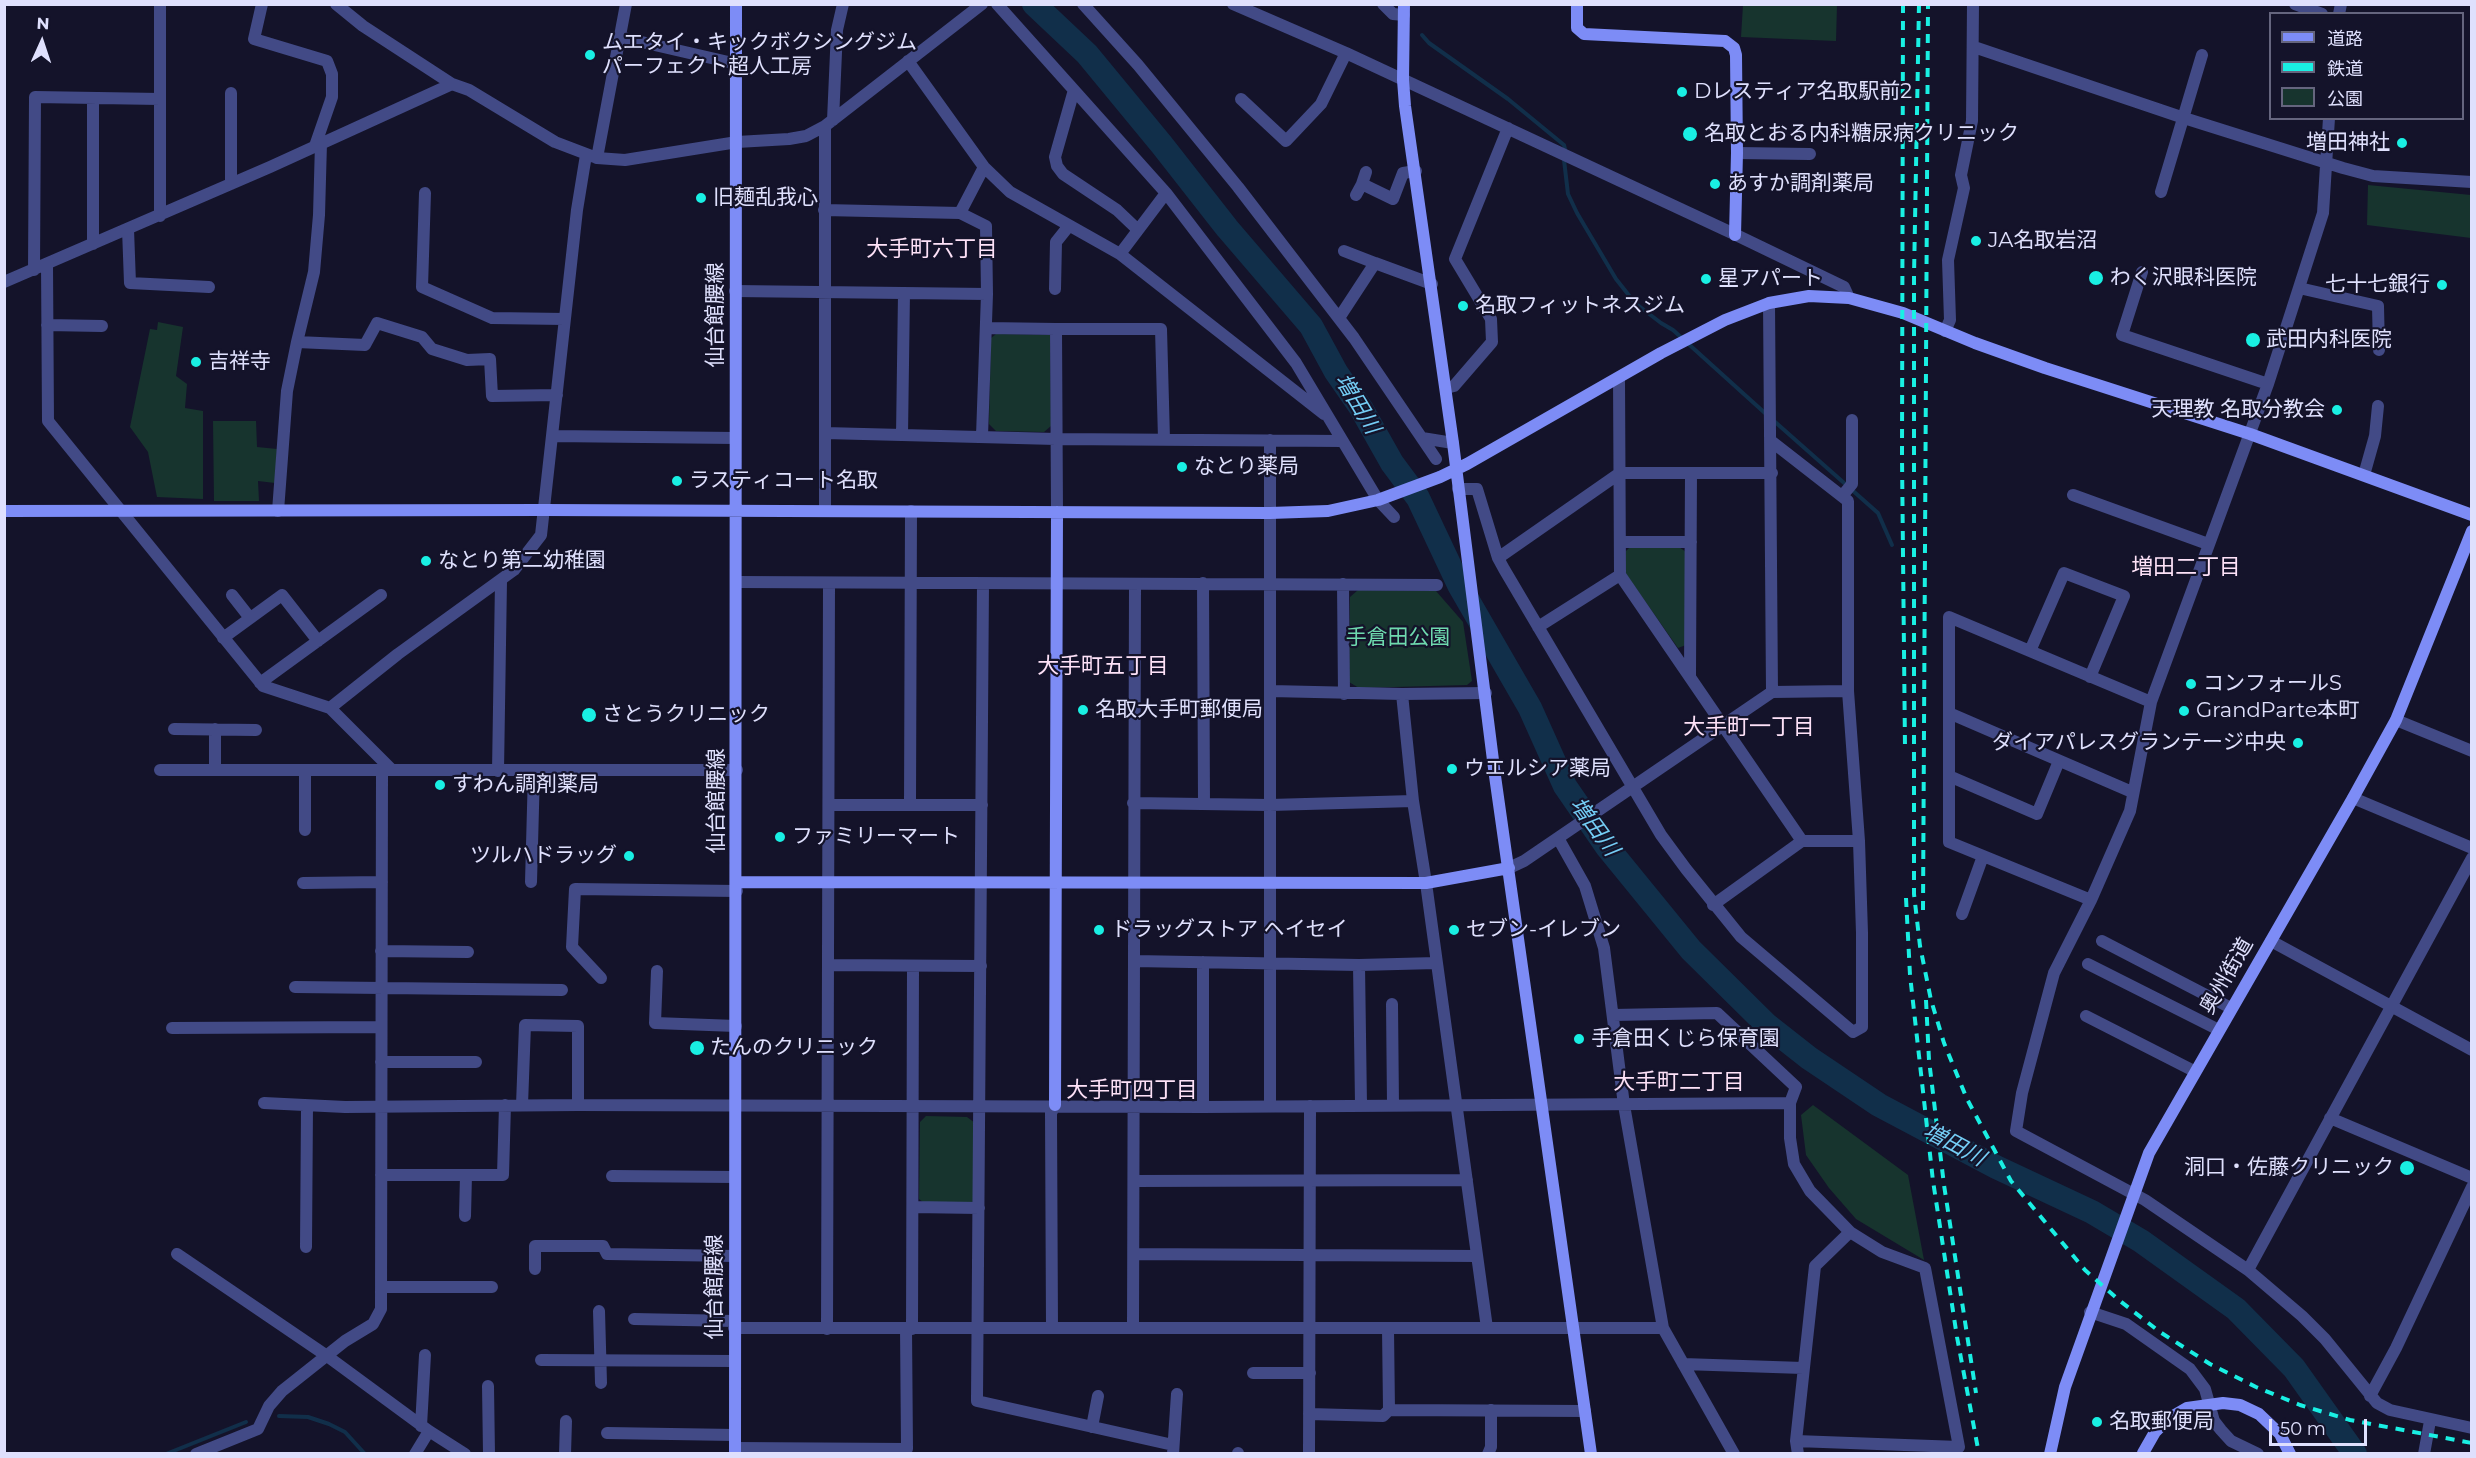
<!DOCTYPE html>
<meta charset="utf-8">
<style>
body{margin:0}
#map{position:relative;width:2476px;height:1458px;overflow:hidden;background:#14132a;font-family:Montserrat,"Noto Sans JP",sans-serif}
canvas{display:block}
.frame{position:absolute;inset:0;border:6px solid #dfe0fd;pointer-events:none}
.legend{position:absolute;left:2269px;top:12px;width:195px;height:108px;box-sizing:border-box;background:#14132a;border:2px solid #65657e;margin:0;padding:8px 10px;list-style:none;font-size:18px;color:#dfe0fd}
.legend li{display:flex;align-items:center;gap:12px;height:30px}
.legend b{width:30px;border:2px solid #65657e}
.north{position:absolute;left:12px;top:12px;width:60px;height:60px;-webkit-text-stroke:4px #14132a;paint-order:stroke;rotate:3deg;font-size:16px;font-weight:700;line-height:24px;text-align:center;color:#dfe0fd}
.north::after{content:'';display:block;margin:auto;width:21px;height:27px;background:#dfe0fd;clip-path:polygon(50% 0,100% 100%,50% 72%,0 100%)}
.scale{position:absolute;left:2269px;top:1419px;width:98px;height:27px;box-sizing:border-box;border:3px solid #dfe0fd;border-top:0;padding-left:8px;font-size:18px;line-height:21px;white-space:nowrap;color:#dfe0fd;-webkit-text-stroke:4px #14132a;paint-order:stroke}
</style>
<div id="map">
<canvas width="2476" height="1458"></canvas>
<div class="frame"></div>
<ul class="legend">
<li><b style="height:8px;background:#7d8cf6"></b>道路</li>
<li><b style="height:8px;background:#19efe3"></b>鉄道</li>
<li><b style="height:16px;background:#17342e"></b>公園</li>
</ul>
<div class="north">N</div>
<div class="scale">50 m</div>
</div>
<script>
const c = document.querySelector('canvas').getContext('2d');
c.lineJoin = 'round';
function paint(path, color) { c.fillStyle = color; c.fill(path, 'evenodd'); }
const poly = rows => new Path2D(rows.map(r => 'M' + r).join(''));
function trace(path, color, width, dash) { c.strokeStyle = color; c.lineWidth = width; c.lineCap = dash ? 'butt' : 'round'; c.setLineDash(dash || []); c.stroke(path); }
function write(font, color, halo, rows, align = 'center') {
  c.font = font + ' Montserrat,"Noto Sans JP",sans-serif'; c.lineWidth = 4.5; c.setLineDash([]); c.textBaseline = 'middle'; c.strokeStyle = halo; c.fillStyle = color; for (const [text, x, y, turn = 0] of rows) {
    c.save(); c.translate(x, y); c.rotate((+turn || 0) * Math.PI / 180); c.textAlign = isNaN(turn) ? turn : align; if (halo) c.strokeText(text, 0, 0); c.fillText(text, 0, 0); c.restore();
  }
}
const green = poly([
 [1743,5,1837,5,1836,41,1741,37],
 [2368,185,2471,195,2471,238,2367,225],
 [158,322,183,327,176,376,187,384,185,408,203,411,203,499,157,497,148,452,130,427,150,329,157,330],
 [996,334,1050,335,1051,426,1044,432,996,431,989,424,991,338],
 [213,421,256,421,257,447,277,449,275,483,258,481,259,501,214,501],
 [1631,546,1679,547,1686,552,1686,645,1678,648,1626,574,1626,551],
 [1358,590,1436,591,1463,622,1472,681,1467,685,1359,688,1349,682,1350,597],
 [1813,1105,1908,1175,1924,1260,1856,1219,1829,1188,1806,1155,1801,1115],
 [926,1116,967,1117,975,1123,974,1200,970,1204,924,1203,919,1199,920,1122]
]);
const stream = poly([
 [1422,35,1429,43,1508,99,1564,145,1565,149],
 [1564,160,1568,194,1577,213,1616,279,1635,303,1661,323,1673,330,1766,414],
 [1774,421,1878,513,1892,545],
 [279,1416,308,1417,329,1424,345,1432,365,1454],
 [166,1454,246,1422]
]);
const river = poly([
 [1034,4,1087,54,1162,145,1227,228,1311,326,1336,372,1361,408,1392,463,1418,498,1459,585,1530,708,1565,786,1607,847,1691,950,1767,1025,1809,1058,1879,1105,1996,1167,2092,1212,2141,1241,2236,1309,2294,1368,2355,1454]
]);
const street = poly([
 [160,4,160,99],
 [262,4,254,39,327,61,332,74,332,97,315,146],
 [336,4,363,26,452,84,469,90,555,142,597,158,625,160,737,142,789,139,806,136,825,126,982,4],
 [997,4,1166,193,1296,363,1378,500,1394,517],
 [1083,4,1138,65,1238,187,1354,338,1436,459],
 [1233,4,1346,53,1732,233,1844,287,1849,298],
 [1383,4,1393,14,1404,15],
 [2295,4,2322,14],
 [2339,14,2341,4],
 [620,37,737,64],
 [1974,47,2184,118,2343,168,2373,176,2472,182],
 [908,61,984,167,960,213,986,226,987,294,982,436],
 [1074,90,1055,157,1057,166,1063,174,1117,210,1138,230],
 [231,93,231,184],
 [1241,99,1286,141,1321,104,1346,53],
 [2329,118,2323,213,2268,384,2151,702,2130,811,2091,900,2054,973,2022,1093,2016,1131,2145,1200,2248,1270,2302,1316,2325,1339,2377,1403,2390,1410,2472,1428],
 [833,120,837,30,843,4],
 [825,126,825,511],
 [1737,153,1810,154],
 [597,158,626,4],
 [984,167,1010,192,1120,254,1324,414],
 [1362,184,1366,172],
 [2161,192,2202,55],
 [425,193,422,287,492,318,565,319],
 [1356,195,1362,184,1393,199,1403,173,1416,171],
 [824,210,960,213],
 [128,229,130,283,209,287],
 [93,244,93,98],
 [1344,251,1375,263],
 [1120,254,1166,193],
 [47,264,48,421,263,686,330,708],
 [34,270,35,97,160,99,160,216],
 [2142,272,2122,335,2268,384],
 [4,282,270,167,452,84],
 [2299,288,2378,306,2379,350],
 [1055,289,1056,242,1068,227],
 [735,291,987,294],
 [1339,318,1375,263,1432,284],
 [47,325,102,326],
 [986,328,1056,329,1057,512],
 [1056,329,1161,329,1164,439],
 [1945,331,1950,320,1948,260,1964,188,1961,175,1972,121,1973,4],
 [297,342,314,272,319,215,321,143],
 [1619,378,1620,575,1802,841],
 [1446,388,1454,386,1492,342,1491,319,1455,259,1508,128],
 [825,433,1056,439,1342,441],
 [902,435,904,293],
 [552,436,735,438],
 [1422,438,1453,443],
 [2364,475,2375,436,2378,406],
 [1458,489,1477,489,1498,558,1504,569,1661,835,1686,869,1741,937,1853,1032,1862,1027,1862,933,1859,841,1848,691,1848,501,1771,441],
 [2073,495,2208,544],
 [1842,496,1852,484,1852,420],
 [278,511,287,391,297,342,365,345,377,323,422,337,432,349,467,360,490,359,492,396,557,395],
 [1620,542,1691,542],
 [1498,558,1620,473,1772,473],
 [736,582,1437,585],
 [1203,583,1204,804],
 [983,584,977,1401,1173,1445],
 [1343,584,1344,694],
 [232,595,250,618],
 [1538,627,1620,575],
 [223,638,282,595,318,641],
 [2030,651,2064,573,2124,596,2090,677],
 [1690,675,1691,473],
 [260,683,381,595],
 [1271,691,1402,694,1486,693],
 [1772,692,1848,691],
 [1402,694,1413,801,1426,883,1487,1328],
 [1949,713,1949,842,2091,900],
 [2396,720,2472,751],
 [174,729,256,730],
 [160,770,737,770],
 [215,770,215,729],
 [392,770,330,708,398,654,514,570,541,535,577,210,586,155],
 [498,771,501,581],
 [1949,776,2037,814,2059,761],
 [2132,792,1949,713,1949,617,2151,702],
 [2353,798,2472,848],
 [1133,803,1270,805,1413,801],
 [829,805,982,805],
 [910,805,911,511],
 [305,830,305,770],
 [1558,838,1585,886,1604,948,1624,1105,1663,1328,1734,1454],
 [1509,868,1524,861,1772,692,1769,303],
 [531,882,534,771],
 [303,883,382,882],
 [1713,905,1802,841,1859,841],
 [1962,914,1983,856],
 [2102,941,2231,1008],
 [2271,941,2472,1050],
 [381,951,468,952],
 [1134,961,1359,965,1436,963],
 [1203,962,1203,1107],
 [2088,964,2219,1030],
 [828,965,981,966],
 [1359,965,1361,1105],
 [657,971,655,1023,736,1026],
 [601,978,572,947,575,889,737,891],
 [295,987,562,990],
 [1392,1004,1393,1105],
 [1613,1015,1717,1013,1796,1087,1790,1103,1790,1138,1794,1164,1810,1191,1850,1232,1882,1252,1925,1268,1959,1447,1796,1441],
 [2086,1016,2194,1071],
 [172,1028,381,1027],
 [381,1062,476,1062],
 [264,1103,345,1107,578,1105,1203,1107,1790,1103],
 [522,1105,525,1025,578,1026,578,1105],
 [1270,1105,1270,440],
 [2330,1118,2472,1178],
 [381,1175,503,1175,505,1105],
 [612,1176,735,1177],
 [1134,1181,1467,1180],
 [913,1207,979,1208],
 [465,1216,466,1175],
 [306,1247,307,1106],
 [177,1254,327,1356,429,1431,465,1454],
 [1134,1254,1477,1256],
 [535,1269,535,1246,603,1246,607,1254,735,1256],
 [2248,1270,2472,858],
 [381,1287,492,1287],
 [599,1311,601,1383],
 [2090,1312,2126,1324,2190,1369,2205,1389,2214,1421,2221,1430,2231,1441,2258,1454],
 [634,1319,734,1321],
 [734,1328,1663,1328],
 [1052,1328,1051,1113,1055,1105],
 [1133,1328,1135,584],
 [827,1329,829,583],
 [912,1329,913,966],
 [1388,1329,1389,1410,1585,1411],
 [541,1360,734,1361],
 [1683,1364,1803,1368],
 [1253,1373,1310,1373],
 [488,1386,489,1454],
 [2370,1396,2396,1348,2472,1187],
 [1309,1414,1383,1416,1389,1410],
 [421,1426,425,1355],
 [1092,1427,1098,1396],
 [607,1433,735,1435],
 [735,1448,907,1449,906,1328],
 [196,1454,258,1429,269,1406,282,1391,345,1341,373,1324,381,1309,382,770],
 [415,1454,429,1431],
 [565,1454,566,1421],
 [1173,1454,1177,1394],
 [1238,1454,1238,1453],
 [1309,1454,1310,1106],
 [1488,1454,1491,1447,1491,1410],
 [1798,1454,1796,1441,1815,1266,1850,1232],
 [2424,1454,2430,1421]
]);
const secondary = poly([
 [1404,4,1403,80,1405,106,1453,443,1495,776,1591,1454],
 [1577,4,1577,28,1584,34,1725,41,1734,48,1736,55,1737,153,1735,235],
 [4,511,543,510,1270,513,1328,511,1378,500,1440,477,1467,464,1661,353,1725,320,1769,303,1809,296,1849,298,1903,313,1975,343,2045,368,2250,434,2472,515],
 [737,882,1426,883,1509,868],
 [1055,1105,1057,512],
 [735,1454,736,4],
 [2050,1454,2065,1387,2149,1153,2353,798,2396,720,2472,531]
]);
const rail = poly([
 [1903,4,1902,457,1905,748],
 [1919,4,1914,276,1914,894,1920,946,1931,1000,1944,1043,1967,1099,2011,1181,2085,1270,2120,1301,2160,1332,2210,1364,2256,1387,2300,1405,2350,1420,2472,1443],
 [1906,898,1910,975,1933,1181,1957,1337,1979,1454],
 [1923,910,1928,4],
 [1926,1000,1929,1060,1944,1185,1976,1393]
]);
const secondaryBridge = poly([
 [2143,1453,2155,1432,2168,1419,2187,1408,2223,1403,2240,1405,2259,1414,2280,1434,2290,1454]
]);
const markers = [
 [590,55,6,"#19efe3"],
 [1682,92,6,"#19efe3"],
 [1690,134,8,"#19efe3"],
 [2402,143,6,"#19efe3"],
 [1715,184,6,"#19efe3"],
 [701,198,6,"#19efe3"],
 [1976,241,6,"#19efe3"],
 [2096,278,8,"#19efe3"],
 [1706,279,6,"#19efe3"],
 [2442,285,6,"#19efe3"],
 [1463,306,6,"#19efe3"],
 [2253,340,8,"#19efe3"],
 [196,362,6,"#19efe3"],
 [2337,410,6,"#19efe3"],
 [1182,467,6,"#19efe3"],
 [677,481,6,"#19efe3"],
 [426,561,6,"#19efe3"],
 [2191,684,6,"#19efe3"],
 [1083,710,6,"#19efe3"],
 [2184,711,6,"#19efe3"],
 [589,715,8,"#19efe3"],
 [2298,743,6,"#19efe3"],
 [1452,769,6,"#19efe3"],
 [440,785,6,"#19efe3"],
 [780,837,6,"#19efe3"],
 [629,856,6,"#19efe3"],
 [1099,930,6,"#19efe3"],
 [1454,930,6,"#19efe3"],
 [1579,1039,6,"#19efe3"],
 [697,1048,8,"#19efe3"],
 [2407,1168,8,"#19efe3"],
 [2097,1422,6,"#19efe3"]
];
const poiNames = [
 ["ムエタイ・キックボクシングジム",602,43],
 ["パーフェクト超人工房",602,67],
 ["Dレスティア名取駅前2",1694,92],
 ["名取とおる内科糖尿病クリニック",1704,134],
 ["増田神社",2390,143,"right"],
 ["あすか調剤薬局",1727,184],
 ["旧麺乱我心",713,198],
 ["JA名取岩沼",1988,241],
 ["わく沢眼科医院",2110,278],
 ["星アパート",1718,279],
 ["七十七銀行",2430,285,"right"],
 ["名取フィットネスジム",1475,306],
 ["武田内科医院",2266,340],
 ["吉祥寺",208,362],
 ["天理教 名取分教会",2325,410,"right"],
 ["なとり薬局",1194,467],
 ["ラスティコート名取",689,481],
 ["なとり第二幼稚園",438,561],
 ["コンフォールS",2203,684],
 ["名取大手町郵便局",1095,710],
 ["GrandParte本町",2196,711],
 ["さとうクリニック",602,715],
 ["ダイアパレスグランテージ中央",2286,743,"right"],
 ["ウエルシア薬局",1464,769],
 ["すわん調剤薬局",452,785],
 ["ファミリーマート",792,837],
 ["ツルハドラッグ",617,856,"right"],
 ["ドラッグストア ヘイセイ",1111,930],
 ["セブン-イレブン",1466,930],
 ["手倉田くじら保育園",1591,1039],
 ["たんのクリニック",710,1048],
 ["洞口・佐藤クリニック",2394,1168,"right"],
 ["名取郵便局",2109,1422]
];
const streetNames = [
 ["仙台館腰線",716,315,-90],
 ["仙台館腰線",717,801,-90],
 ["奥州街道",2227,976,-60],
 ["仙台館腰線",715,1287,-90]
];
const parkNames = [
 ["手倉田公園",1398,638]
];
const neighbourhoodNames = [
 ["大手町六丁目",932,250],
 ["増田二丁目",2186,568],
 ["大手町五丁目",1103,667],
 ["大手町一丁目",1749,728],
 ["大手町二丁目",1679,1083],
 ["大手町四丁目",1132,1091]
];
const waterNames = [
 ["増田川",1357,404,59],
 ["増田川",1594,827,54],
 ["増田川",1954,1145,28]
];
paint(green, '#17342e');
trace(stream, '#112f4a', 4);
trace(river, '#112f4a', 24);
trace(street, '#424a86', 12);
trace(secondary, '#7d8cf6', 12);
trace(rail, '#19efe3', 4, [9, 8]);
trace(secondaryBridge, '#7d8cf6', 12);
for (const [x, y, r, color] of markers) { const dot = new Path2D(); dot.arc(x, y, r, 0, 2 * Math.PI); c.fillStyle = color; c.fill(dot); trace(dot, '#14132a', 2); }
write('21px', '#dfe0fd', '#14132a', poiNames, 'left');
write('21px', '#dfe0fd', '#14132a', streetNames);
write('21px', '#6ed9ae', '#14132a', parkNames);
write('22px', '#fde1f7', '#14132a', neighbourhoodNames);
write('italic 22px', '#74cdf5', '#14132a', waterNames);
</script>
